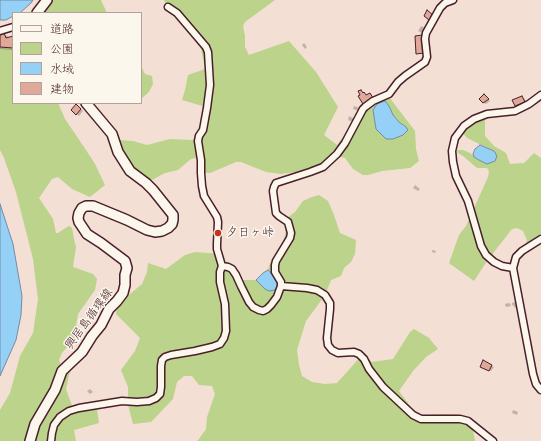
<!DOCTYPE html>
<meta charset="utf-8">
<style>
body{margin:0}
#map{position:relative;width:541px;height:441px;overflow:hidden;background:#f3dfd3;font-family:"Patrick Hand","Klee One",sans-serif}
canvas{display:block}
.legend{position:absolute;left:12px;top:12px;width:130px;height:92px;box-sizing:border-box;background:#fbf7ec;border:1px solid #b4a19f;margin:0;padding:5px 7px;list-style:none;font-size:12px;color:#4a1f2b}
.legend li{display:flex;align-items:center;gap:8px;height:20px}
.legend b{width:20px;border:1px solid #b4a19f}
</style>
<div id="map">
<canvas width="541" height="441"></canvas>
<ul class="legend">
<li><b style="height:5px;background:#fbf7ec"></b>道路</li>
<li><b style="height:11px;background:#bbd38a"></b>公園</li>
<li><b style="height:11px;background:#95d1f6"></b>水域</li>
<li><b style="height:11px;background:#e0a899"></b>建物</li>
</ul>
</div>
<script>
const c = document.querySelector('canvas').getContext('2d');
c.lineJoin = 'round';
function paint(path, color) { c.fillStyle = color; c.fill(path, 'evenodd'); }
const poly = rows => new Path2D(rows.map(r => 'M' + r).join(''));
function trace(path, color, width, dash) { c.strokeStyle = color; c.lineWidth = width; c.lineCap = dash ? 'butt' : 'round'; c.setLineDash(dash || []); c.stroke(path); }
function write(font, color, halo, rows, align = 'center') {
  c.font = font + ' "Patrick Hand","Klee One",sans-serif'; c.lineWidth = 3; c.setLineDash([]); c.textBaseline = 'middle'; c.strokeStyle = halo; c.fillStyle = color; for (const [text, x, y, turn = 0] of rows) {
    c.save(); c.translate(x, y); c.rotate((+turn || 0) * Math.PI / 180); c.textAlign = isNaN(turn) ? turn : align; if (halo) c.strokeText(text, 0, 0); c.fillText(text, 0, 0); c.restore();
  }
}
const green = poly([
 [50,0,101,0,107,13,40,13],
 [164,0,275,0,245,22,243,26,245,36,245,47,249,55,289,41,316,72,338,107,324,135,337,145,351,126,361,106,375,97,386,93,415,131,416,149,419,161,410,168,382,171,368,175,363,175,353,169,345,158,338,156,321,172,317,174,303,171,281,174,266,172,241,162,236,162,210,173,197,173,198,160,195,158,191,159,178,170,165,173,150,181,128,172,119,140,133,141,147,145,170,139,193,140,201,128,206,107,182,100,185,90,188,75,205,69,201,49,191,34,168,9],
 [389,106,393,115,399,122,406,127,373,110],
 [0,48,13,49,13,103,58,103,65,119,84,147,95,164,105,185,90,197,72,189,58,177,52,179,39,198,53,219,56,233,58,233,64,229,69,226,72,228,74,239,76,247,73,267,93,274,97,279,95,290,78,314,76,326,76,337,62,353,59,360,61,365,70,371,66,389,72,406,96,402,99,423,74,430,76,441,0,441,0,410,10,393,20,356,33,333,38,299,33,259,16,192,4,158,0,150],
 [141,66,145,74,152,76,153,84,149,92,141,99],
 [482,119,485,120,485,136,494,146,506,153,510,164,524,163,534,153,541,158,541,234,537,236,526,244,527,240,523,231,517,228,512,229,487,261,474,281,449,263,459,235,466,226,488,177,489,171,487,168,477,168,463,156,458,153,457,151,458,150,463,150,470,153,479,160,494,151,467,138,463,133,467,127,475,120],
 [319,195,328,201,334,215,340,233,356,240,355,254,351,262,344,268,341,276,331,280,328,288,323,298,306,321,297,350,299,365,302,376,312,382,325,384,337,383,363,354,372,362,393,359,410,332,414,329,429,338,438,349,426,357,413,371,399,391,413,410,422,415,446,414,463,415,471,419,475,441,197,441,199,439,206,429,207,417,215,394,212,386,199,385,192,376,184,376,177,382,173,399,151,422,133,424,128,405,128,387,121,370,135,351,140,338,116,314,117,307,130,294,142,284,147,272,148,263,166,269,185,255,195,252,221,254,225,261,231,265,237,271,242,280,256,280,265,289,277,280,268,270,270,263,282,245,285,235,286,228,283,221,295,212,303,201,312,197]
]);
const water = poly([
 [0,0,33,0,31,3,20,13,13,13,13,16,6,20,0,20,0,0],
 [385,101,389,106,393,115,399,122,406,127,408,130,403,135,393,139,386,139,376,129,373,110,377,104,385,101],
 [480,145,494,151,497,156,495,161,487,164,479,160,474,157,473,154,475,149,480,145],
 [0,204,13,244,22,296,21,315,16,340,0,376,0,204],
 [268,270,277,280,278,284,277,287,275,290,269,291,265,289,256,280,263,273,268,270]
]);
const shadow = poly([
 [421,26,427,29,424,34,418,31],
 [4,34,9,37,9,38,13,37,13,50,0,49,0,35],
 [304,43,307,47,305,49,302,45],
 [486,97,490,101,486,104,484,103],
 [522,97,524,98,527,104,518,107,516,106,514,100],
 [354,106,360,108,359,111,353,109],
 [78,107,83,111,79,116,72,110],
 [349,116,357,120,355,123,348,120],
 [415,185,420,189,418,191,413,188],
 [432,250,436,251,435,253,432,252],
 [515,302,517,308,515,308,514,306,510,304,511,306,506,307,505,304,509,303,512,305,512,303],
 [483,362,494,367,491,371,481,366],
 [90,389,93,392,90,394,87,391],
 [513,410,518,412,517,415,512,413]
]);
const building = poly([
 [427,10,433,15,429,20,424,16,427,10],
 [4,33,6,38,13,36,13,48,0,47,0,34,4,33],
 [422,35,424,53,416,54,415,36,422,35],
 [361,90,363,93,364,92,366,95,370,93,373,98,363,104,358,96,360,95,358,91,361,90],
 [484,94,489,99,483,103,479,99,484,94],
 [522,96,525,102,515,106,512,100,522,96],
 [76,104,81,109,76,115,71,110,76,104],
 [483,360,492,365,489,371,480,367,483,360]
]);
const minor = poly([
 [0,31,13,27],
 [541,239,522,251,516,257,513,268,533,374,536,384,541,390],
 [222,266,228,267,232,269,236,275,241,286,249,302,253,307,259,310,263,311,267,309,271,305,277,297,281,286,281,282,275,272,275,265,276,261,290,238,291,233,288,222,279,216,276,213,273,191,274,187,276,183,310,172,323,167,337,154,345,143,363,109,365,107,373,101,389,94,398,82,405,76,425,62,427,57,425,39,426,33,440,8,445,3,453,0],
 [513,268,502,266,494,262,486,255,481,246,468,201,456,176,453,162,452,151,455,138,464,126,474,119,487,114,515,111,529,104,541,95],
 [281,286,307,288,317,290,325,295,330,303,330,309,327,338,328,345,332,350,338,353,354,352,359,354,364,359,369,369,383,387,413,415,421,419,460,419,468,421,493,441],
 [51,441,52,433,54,425,60,417,69,411,79,408,122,401,137,402,149,401,156,398,160,394,161,387,161,366,162,360,165,357,171,355,195,351,212,347,220,344,224,338,226,331,225,304,220,282,220,272,222,266,217,249,217,244,218,222,217,217,204,196,202,186,201,173,201,160,198,141,199,136,203,130,207,108,210,85,208,52,206,47,177,13,168,7]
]);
const secondary = poly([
 [37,13,47,0],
 [30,441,35,424,55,390,62,371,82,352,92,336,101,325,109,309,117,301,123,293,125,285,125,275,127,268,125,261,101,243,87,234,79,222,78,218,79,213,82,208,86,206,93,206,127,220,147,230,155,232,162,231,168,228,172,224,173,220,173,215,153,190,146,183,130,171,118,152,112,134,86,103]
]);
const markers = [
 [218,233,4,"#c8321e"]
];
const poiNames = [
 ["夕日ヶ峠",226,233]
];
const streetNames = [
 ["興居島循環線",89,319,-54]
];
paint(green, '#bbd38a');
paint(water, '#95d1f6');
trace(water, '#778aa5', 1);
paint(shadow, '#0003');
paint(building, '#e0a899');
trace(building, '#4a1f2b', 1);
trace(minor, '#4a1f2b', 9);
trace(secondary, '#4a1f2b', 12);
trace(minor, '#fbf7ec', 6);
trace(secondary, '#fbf7ec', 9);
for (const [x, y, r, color] of markers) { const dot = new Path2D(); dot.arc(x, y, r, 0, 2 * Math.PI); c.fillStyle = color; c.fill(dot); trace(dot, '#fbf7ec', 1.5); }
write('12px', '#4a1f2b', '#fbf7ec', poiNames, 'left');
write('12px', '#4a1f2b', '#fbf7ec', streetNames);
</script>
